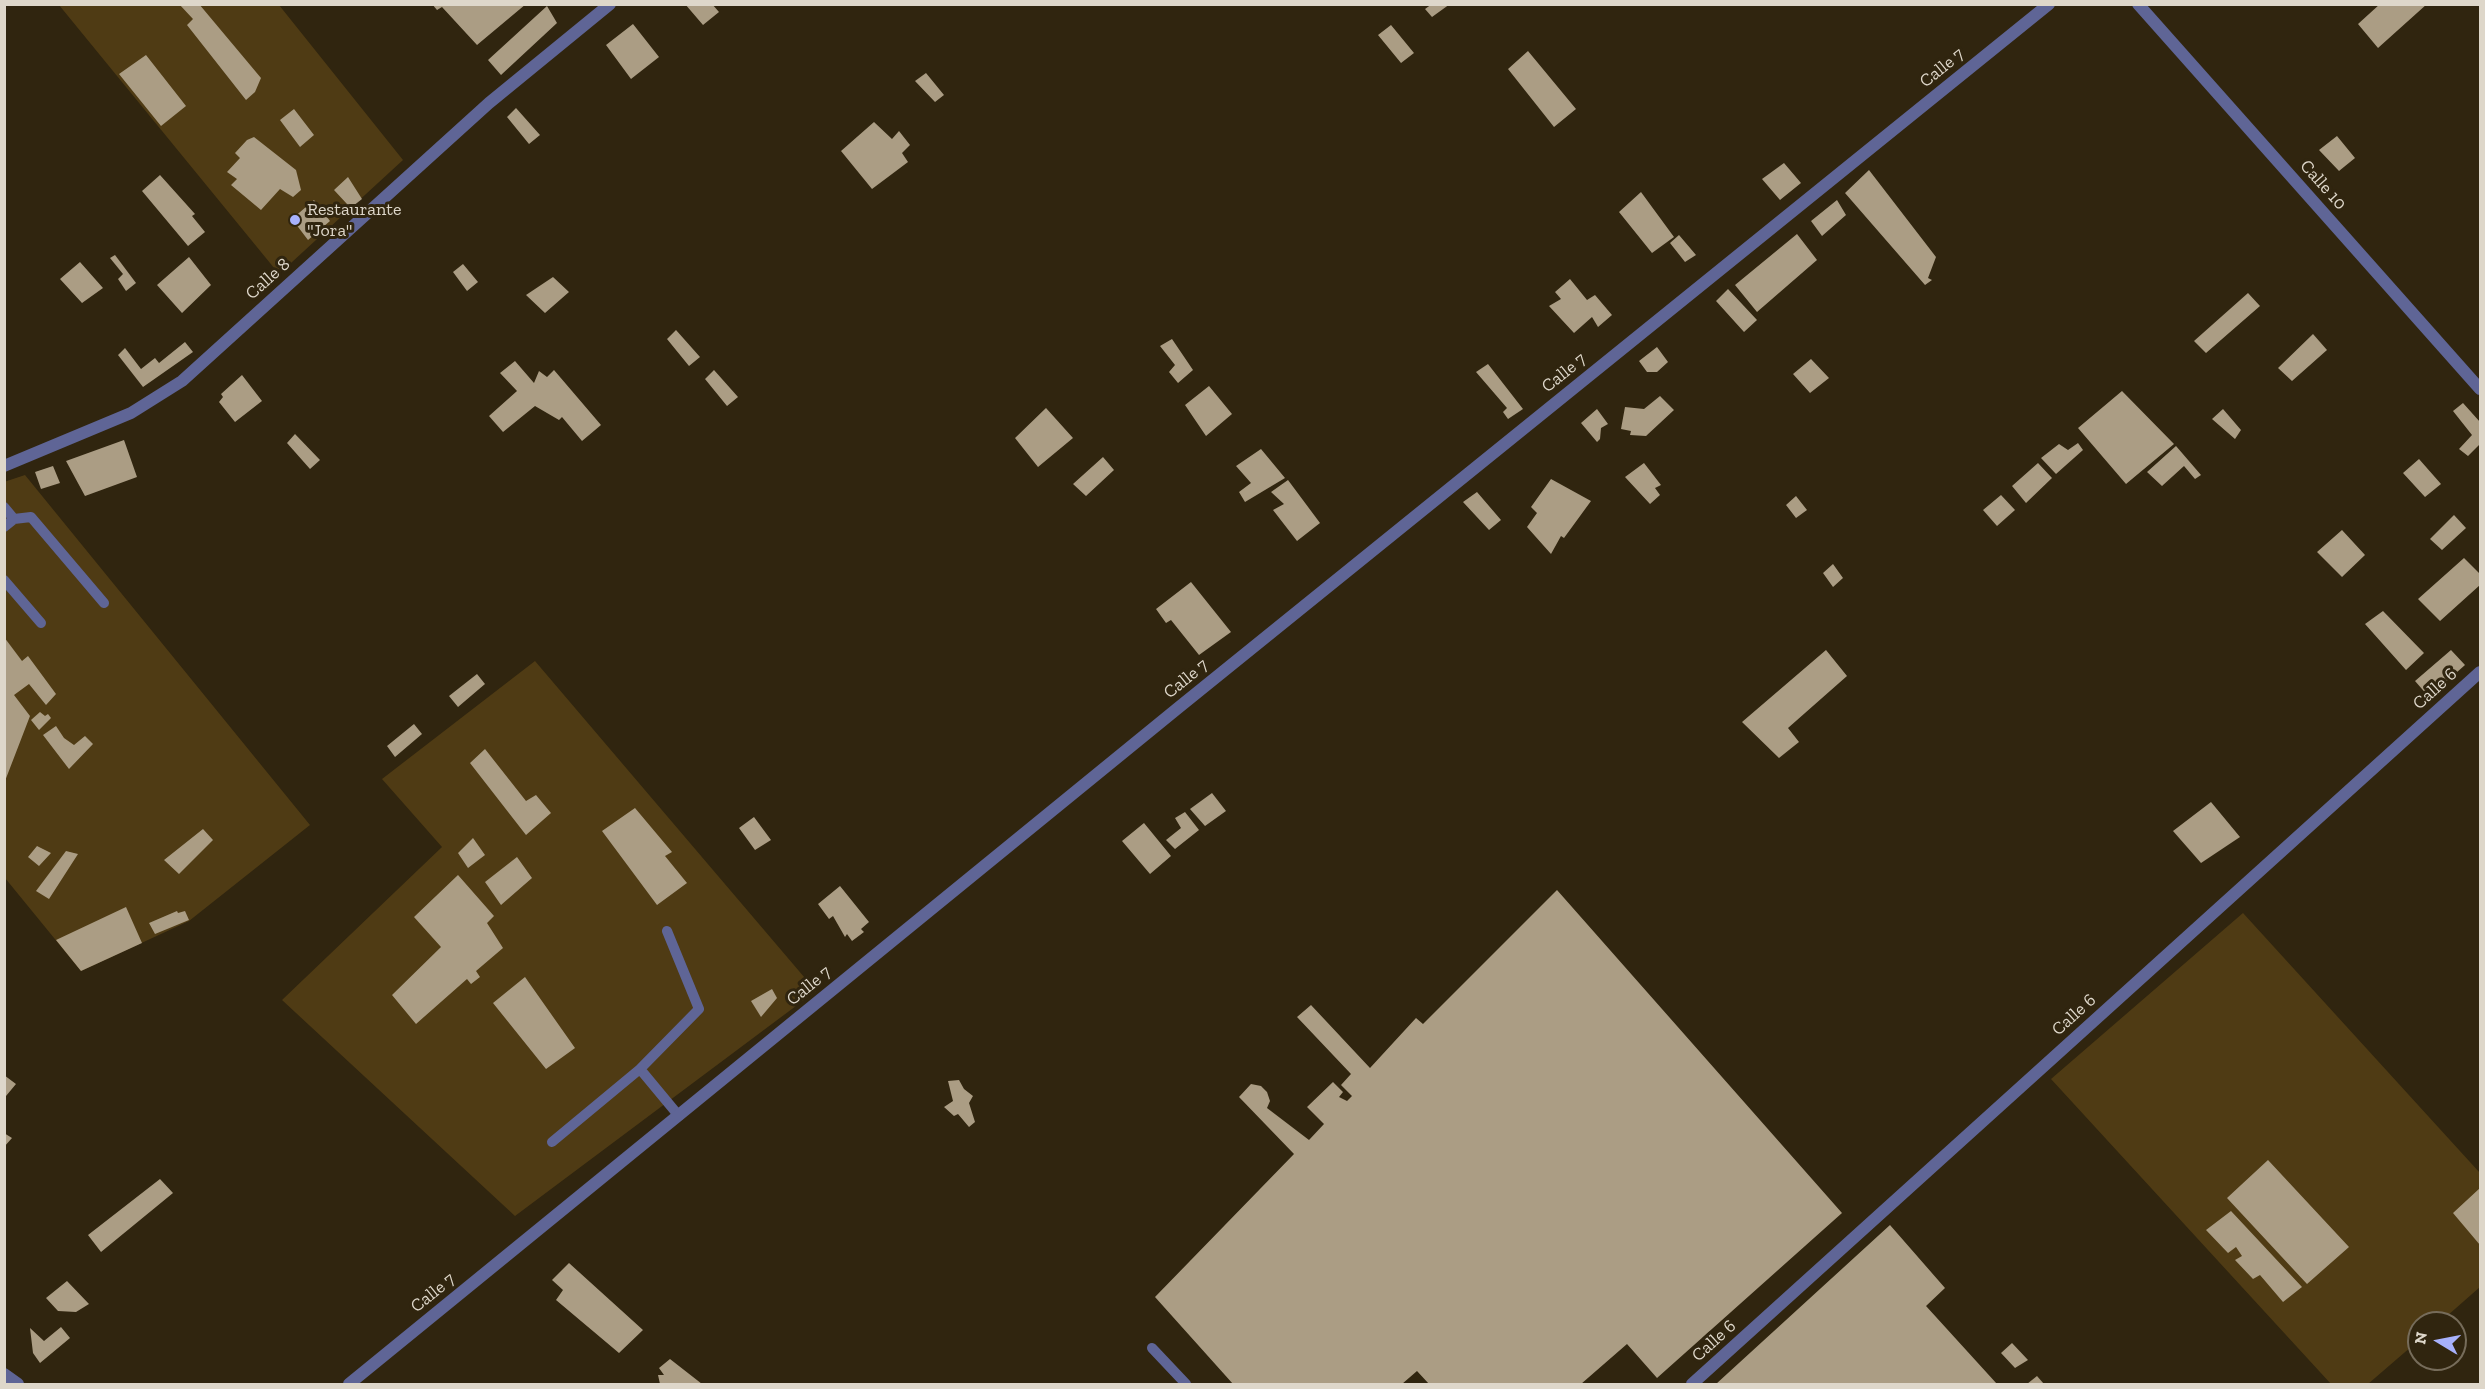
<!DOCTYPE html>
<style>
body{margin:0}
#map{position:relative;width:2485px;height:1389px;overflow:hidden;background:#30250f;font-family:"Zilla Slab",serif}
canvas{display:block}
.frame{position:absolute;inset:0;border:6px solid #ded7ca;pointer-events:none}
.north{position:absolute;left:2407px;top:1311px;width:60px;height:60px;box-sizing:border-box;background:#30250f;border:2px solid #766c5a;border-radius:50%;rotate:280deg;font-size:16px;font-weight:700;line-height:24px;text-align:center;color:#ded7ca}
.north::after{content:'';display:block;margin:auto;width:21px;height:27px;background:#a7b1fc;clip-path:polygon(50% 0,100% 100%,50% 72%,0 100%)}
</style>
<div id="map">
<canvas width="2485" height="1389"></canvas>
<div class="frame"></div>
<div class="north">N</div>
</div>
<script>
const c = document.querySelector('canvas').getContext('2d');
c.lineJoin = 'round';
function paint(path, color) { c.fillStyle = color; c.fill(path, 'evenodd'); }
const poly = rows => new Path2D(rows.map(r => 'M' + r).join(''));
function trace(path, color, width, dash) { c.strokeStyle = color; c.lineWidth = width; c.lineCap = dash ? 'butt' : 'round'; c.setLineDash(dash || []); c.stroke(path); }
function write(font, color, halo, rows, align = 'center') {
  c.font = font + ' "Zilla Slab",serif'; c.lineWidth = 6; c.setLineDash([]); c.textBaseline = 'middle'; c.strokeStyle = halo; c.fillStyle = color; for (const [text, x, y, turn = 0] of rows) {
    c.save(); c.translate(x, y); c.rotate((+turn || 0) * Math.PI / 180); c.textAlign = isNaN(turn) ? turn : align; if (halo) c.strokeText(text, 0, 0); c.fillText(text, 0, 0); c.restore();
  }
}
const green = poly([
 [59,5,279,5,403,160,279,274],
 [25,475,310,825,189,921,81,971,5,878,4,482],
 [535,661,816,991,515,1216,282,1000,442,847,382,779],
 [2243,913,2480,1173,2480,1287,2439,1323,2419,1323,2419,1340,2368,1384,2331,1384,2051,1079]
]);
const building = poly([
 [179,4,199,4,261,78,255,92,246,100,187,25,193,19],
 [432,4,526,4,477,45,442,7,437,10],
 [685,4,712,4,719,12,703,25],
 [1432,4,1450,4,1432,17,1425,9],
 [2380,4,2427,4,2378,48,2358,24],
 [547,6,557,23,501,75,488,60],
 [633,24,659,57,631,79,606,45],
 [1391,25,1414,53,1401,63,1378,35],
 [1528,51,1576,109,1554,127,1508,69],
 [146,55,186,106,161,126,119,74],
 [926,73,944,95,935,102,915,81],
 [516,108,540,135,529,144,507,117],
 [294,109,314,135,300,147,280,120],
 [874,122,892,139,899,131,910,145,902,153,908,162,872,189,841,151],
 [2337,136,2355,158,2339,171,2319,150],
 [254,137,296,170,301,190,293,197,280,189,261,210,231,185,237,179,227,172,240,158,235,153,247,140],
 [1784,163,1801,183,1780,200,1762,179],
 [1869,170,1936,257,1928,278,1932,280,1925,285,1845,193],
 [160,175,195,214,192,216,205,232,188,246,142,191],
 [348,177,362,199,339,217,335,212,347,204,334,190],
 [1641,192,1674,237,1652,253,1619,212],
 [314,200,330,221,308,240,292,219],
 [1837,200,1846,215,1822,236,1811,221],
 [1797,234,1817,260,1757,312,1735,285],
 [1679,235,1696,255,1685,262,1670,243],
 [115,255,136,283,126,291,118,279,123,274,110,258],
 [189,257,211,285,182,313,157,285],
 [80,262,103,288,82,303,60,279],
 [463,264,478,282,467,291,453,272],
 [553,277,569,292,545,313,526,295],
 [1570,279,1587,300,1595,295,1612,315,1598,327,1592,317,1574,333,1549,306,1561,299,1555,292],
 [1728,289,1757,320,1744,332,1716,301],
 [2248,293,2260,306,2206,353,2194,341],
 [676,330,700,357,689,366,667,339],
 [2313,334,2327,350,2292,381,2278,368],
 [1172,339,1193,370,1178,383,1169,372,1175,365,1160,346],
 [185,342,193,352,143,387,118,355,125,348,141,369,155,358,159,363],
 [1657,347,1668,362,1657,372,1647,372,1639,361],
 [1811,359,1829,378,1810,393,1793,374],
 [515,361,534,383,539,371,547,377,554,370,601,425,582,441,562,417,559,420,535,406,503,432,489,416,517,391,500,373],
 [1488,364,1523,409,1508,419,1503,412,1507,408,1476,372],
 [714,370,738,397,727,406,705,379],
 [242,375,262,401,235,422,219,402,223,397,221,394],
 [1209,386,1232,414,1206,436,1185,405],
 [2122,391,2174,444,2126,484,2078,428],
 [1660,396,1674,410,1646,436,1630,435,1631,431,1621,429,1625,407,1644,409],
 [2463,403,2480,422,2480,444,2468,456,2459,449,2472,435,2453,411],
 [1046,408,1073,438,1038,467,1015,438],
 [1597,409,1608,424,1601,428,1600,439,1597,442,1581,423],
 [2223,409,2241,430,2235,439,2212,419],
 [295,434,320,460,310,469,287,443],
 [124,440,137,477,85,496,66,461],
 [2078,443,2083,450,2056,474,2041,458,2059,444,2068,450],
 [2176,446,2201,475,2195,479,2184,466,2162,486,2147,472],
 [1261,449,1285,478,1245,502,1239,492,1251,483,1236,466],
 [1103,457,1114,470,1086,496,1073,484],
 [2419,459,2441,484,2425,497,2403,473],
 [1644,463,1661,485,1655,488,1660,495,1650,504,1625,477],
 [2038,463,2052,478,2026,503,2012,486],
 [53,466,60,483,41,489,35,472],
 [1551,479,1591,501,1564,538,1561,536,1551,554,1527,527,1537,513,1531,507],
 [1288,480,1320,523,1297,541,1273,510,1284,504,1271,492],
 [1477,492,1501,520,1489,530,1463,502],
 [2001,495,2015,510,1997,526,1983,510],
 [1796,496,1807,510,1796,518,1786,505],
 [2454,515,2466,528,2442,550,2430,539],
 [2342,530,2365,555,2342,577,2317,552],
 [2464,558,2480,574,2480,585,2440,621,2418,599],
 [1833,564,1843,578,1833,587,1823,573],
 [1191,582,1231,632,1199,655,1171,620,1166,623,1156,609],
 [2383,611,2424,653,2406,670,2365,624],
 [4,637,22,661,28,656,56,694,46,705,29,684,14,695,30,716,5,781],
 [1826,650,1847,676,1788,728,1799,742,1779,758,1742,722],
 [2451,650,2465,665,2429,697,2415,681],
 [477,674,485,684,458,707,449,696],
 [40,712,45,716,48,714,51,718,39,730,31,720],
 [414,724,422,734,395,757,387,746],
 [56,726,64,738,74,745,85,736,93,744,69,769,43,735],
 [485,749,526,801,536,795,551,813,526,835,470,763],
 [1212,793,1226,811,1205,826,1190,809],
 [2211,802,2240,837,2201,863,2173,831],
 [635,808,672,852,665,856,687,883,657,905,602,831],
 [1185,812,1199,830,1175,849,1166,840,1181,828,1175,818],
 [754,817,771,840,755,850,739,828],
 [1144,823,1171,856,1150,874,1122,841],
 [203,829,213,840,179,874,164,860],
 [473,838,485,855,468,868,458,853],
 [37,846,51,853,39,866,28,857],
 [66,851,78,854,49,899,36,891],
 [517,857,532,878,501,905,485,882],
 [458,875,494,916,487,923,503,948,476,971,480,977,471,984,467,979,416,1024,392,995,441,947,414,917],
 [840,886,869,922,861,929,864,932,852,941,847,934,845,937,833,916,829,919,818,904],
 [1557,890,1842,1213,1657,1378,1627,1344,1581,1384,1429,1384,1417,1371,1402,1384,1233,1384,1155,1297,1294,1154,1239,1097,1251,1084,1261,1086,1267,1092,1270,1101,1267,1108,1309,1140,1324,1124,1307,1107,1333,1082,1343,1092,1339,1097,1347,1101,1352,1096,1341,1085,1351,1074,1297,1017,1311,1005,1370,1068,1416,1018,1423,1024],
 [126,907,142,943,81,971,56,940],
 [177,911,178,913,185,911,189,920,155,934,149,923],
 [525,977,575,1048,546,1069,493,1003],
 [772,989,777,998,761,1017,751,1001],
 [4,1075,16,1084,6,1096,4,1094],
 [959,1080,964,1089,973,1096,969,1103,975,1122,969,1127,958,1114,954,1116,944,1107,953,1101,948,1081],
 [4,1133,12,1138,4,1147],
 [2268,1160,2349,1247,2307,1284,2227,1198],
 [160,1179,173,1193,101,1252,88,1235],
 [2480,1188,2480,1245,2453,1213],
 [2231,1211,2302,1287,2283,1302,2260,1275,2253,1279,2235,1260,2242,1256,2236,1247,2228,1253,2206,1230],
 [1890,1225,1945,1288,1926,1306,1997,1384,1716,1384],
 [569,1263,643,1330,619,1353,556,1300,563,1290,552,1280],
 [67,1281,89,1304,76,1312,58,1311,46,1298],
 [61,1327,70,1338,40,1363,33,1353,30,1328,44,1341],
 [2012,1343,2028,1360,2015,1368,2001,1353],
 [670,1359,702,1384,660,1384,658,1375,664,1375,659,1368],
 [2037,1376,2044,1384,2027,1384]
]);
const service = poly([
 [4,507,14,519],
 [4,527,14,519,31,517,104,603],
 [4,580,41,623],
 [640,1069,699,1009,667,931],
 [552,1142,640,1069,679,1116],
 [1152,1348,1186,1384]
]);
const minor = poly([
 [2138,4,2480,389],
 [4,466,131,413,182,381,489,103,610,4],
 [4,1374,18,1384],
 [349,1384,1178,708,2049,4],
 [1692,1384,2480,672]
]);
const markers = [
 [295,220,6,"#a7b1fc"]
];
const streetNames = [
 ["Calle 7",1942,68,-39],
 ["Calle 10",2323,185,48],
 ["Calle 8",268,279,-42],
 ["Calle 7",1564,373,-39],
 ["Calle 7",1186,679,-39],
 ["Calle 6",2435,689,-42],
 ["Calle 7",809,986,-39],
 ["Calle 6",2074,1015,-42],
 ["Calle 7",433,1293,-39],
 ["Calle 6",1714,1341,-42]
];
const poiNames = [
 ["Restaurante",307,210],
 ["\"Jora\"",307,231]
];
paint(green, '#4f3b14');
paint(building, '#ab9d84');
trace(service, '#5f6596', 10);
trace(minor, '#5f6596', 12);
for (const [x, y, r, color] of markers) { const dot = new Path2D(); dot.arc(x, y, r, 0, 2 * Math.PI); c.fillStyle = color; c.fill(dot); trace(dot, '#30250f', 2); }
write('18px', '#ded7ca', '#30250f', streetNames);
write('18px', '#ded7ca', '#30250f', poiNames, 'left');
</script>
